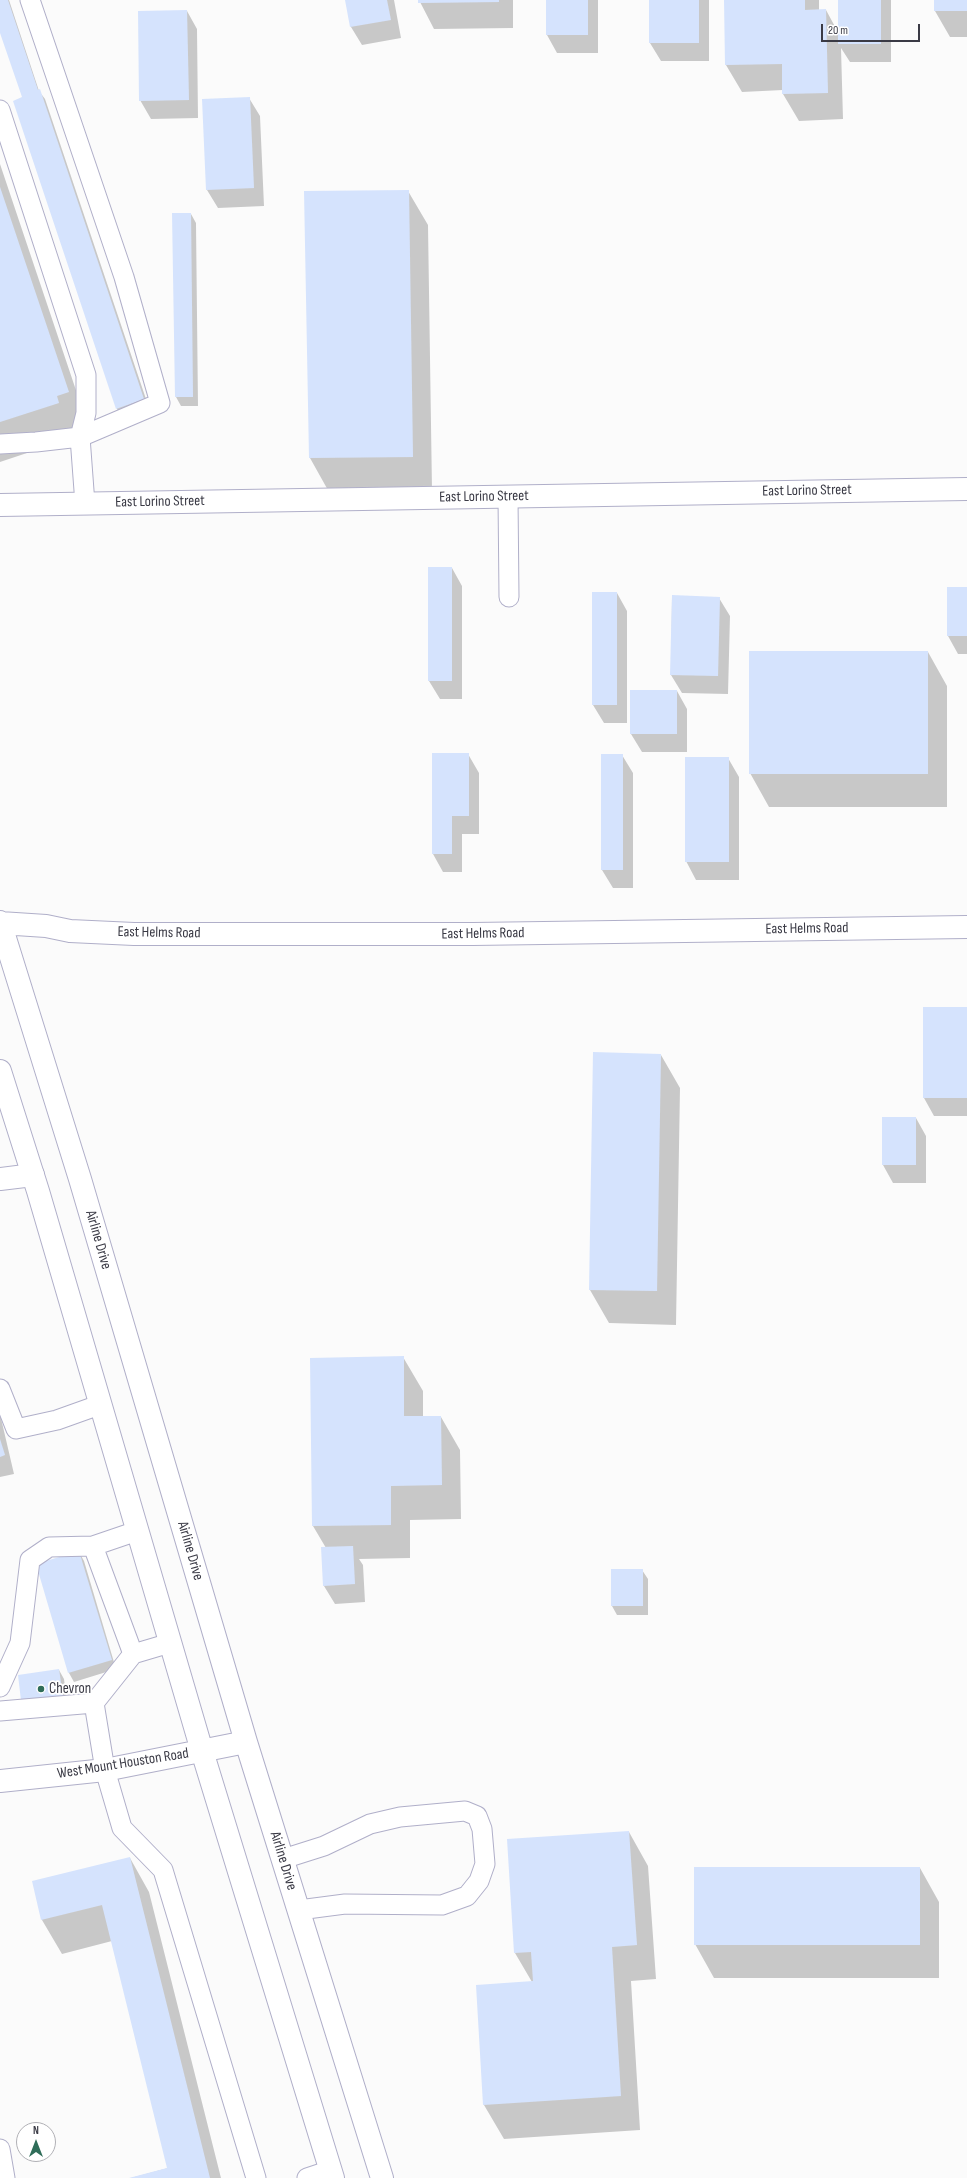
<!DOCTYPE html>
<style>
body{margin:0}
#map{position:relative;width:967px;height:2178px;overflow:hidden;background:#fbfbfb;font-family:"Sofia Sans Condensed",sans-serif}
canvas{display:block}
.north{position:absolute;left:16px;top:2122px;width:40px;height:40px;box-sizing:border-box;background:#fff;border:1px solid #b0b0b5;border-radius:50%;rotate:0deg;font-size:11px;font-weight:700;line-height:16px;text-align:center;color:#3a3a45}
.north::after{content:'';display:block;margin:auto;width:14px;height:18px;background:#2f6d59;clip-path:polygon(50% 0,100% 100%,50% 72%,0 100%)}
.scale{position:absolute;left:821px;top:24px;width:99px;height:18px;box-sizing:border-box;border:2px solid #3a3a45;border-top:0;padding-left:5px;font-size:12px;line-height:14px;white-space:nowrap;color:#3a3a45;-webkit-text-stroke:3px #fff;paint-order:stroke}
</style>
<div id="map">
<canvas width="967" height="2178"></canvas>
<div class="north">N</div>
<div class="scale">20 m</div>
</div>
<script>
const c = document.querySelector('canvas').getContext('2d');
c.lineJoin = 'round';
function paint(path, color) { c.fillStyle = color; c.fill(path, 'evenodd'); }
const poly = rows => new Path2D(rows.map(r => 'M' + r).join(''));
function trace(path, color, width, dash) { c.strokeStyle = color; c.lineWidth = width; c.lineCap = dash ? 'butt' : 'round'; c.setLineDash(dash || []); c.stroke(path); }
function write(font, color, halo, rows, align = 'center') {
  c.font = font + ' "Sofia Sans Condensed",sans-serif'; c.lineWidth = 3.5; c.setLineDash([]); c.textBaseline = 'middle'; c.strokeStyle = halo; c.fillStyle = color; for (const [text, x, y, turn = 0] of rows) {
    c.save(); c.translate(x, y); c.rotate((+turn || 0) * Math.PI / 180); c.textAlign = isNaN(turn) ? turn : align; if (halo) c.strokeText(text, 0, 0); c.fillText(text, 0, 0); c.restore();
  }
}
const shadow = poly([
 [0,0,9,0,39,91,45,99,149,408,122,418,117,409,23,98,0,29],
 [346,0,394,0,401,38,362,45,351,27],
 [419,0,513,0,513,28,434,29],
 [547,0,598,0,598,53,557,53,547,35],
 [650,0,709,0,709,61,661,61,650,43],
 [725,0,819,0,819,11,826,10,839,34,839,0,891,0,891,62,850,62,841,48,843,119,799,121,783,94,783,90,742,92,726,65],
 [935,0,967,0,967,37,950,37,935,11],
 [187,11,197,29,198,118,151,119,140,100],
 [249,98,260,116,264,206,218,208,207,190],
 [0,164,88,426,78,436,0,462],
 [408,191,428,225,432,490,329,492,310,458],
 [191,214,196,223,198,406,181,406,176,397],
 [429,568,452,568,462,586,462,699,440,699,429,681],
 [948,588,967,588,967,654,958,654,948,636],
 [593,593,617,593,627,611,627,723,604,723,593,705],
 [672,597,719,598,730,616,728,694,682,693,671,675],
 [928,652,947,686,947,807,769,807,750,773],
 [631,691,677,691,687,709,687,752,642,752,631,734],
 [468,754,479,773,479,834,462,834,462,872,443,872,433,854],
 [622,755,633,773,633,888,613,888,602,870],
 [728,758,739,777,739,880,696,880,686,861],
 [967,1008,967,1116,934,1116,924,1098],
 [661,1055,680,1088,676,1325,609,1323,590,1290],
 [916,1118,926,1136,926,1183,893,1183,883,1165],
 [403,1357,423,1391,423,1417,441,1417,460,1450,461,1519,410,1520,410,1558,359,1559,363,1565,365,1602,335,1604,324,1586,326,1548,313,1526],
 [0,1414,14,1474,0,1477],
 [79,1552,84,1561,116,1669,74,1682,69,1673],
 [612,1570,642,1570,648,1579,648,1615,617,1615,612,1606],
 [59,1670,64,1679,68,1711,28,1717],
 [629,1832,648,1866,656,1979,631,1981,640,2130,504,2139,484,2105,477,1986,532,1982,515,1953],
 [130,1858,149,1892,221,2178,131,2178,168,2168,112,1941,62,1954,42,1920,33,1882],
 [920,1868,939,1902,939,1978,714,1978,695,1944]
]);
const building = poly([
 [0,0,8,0,38,90,40,89,144,399,116,409,13,101,22,97,0,33],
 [345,0,387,0,391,20,350,27],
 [418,0,499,0,499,2,418,3],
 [546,0,588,0,588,35,546,35],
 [649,0,699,0,699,43,649,43],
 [724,0,805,0,805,10,826,9,828,93,782,94,782,64,725,65],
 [838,0,881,0,881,44,838,44],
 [934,0,967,0,967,11,934,11],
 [187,10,189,100,139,101,138,11],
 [250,97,254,188,206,190,202,99],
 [0,187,69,392,57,396,59,403,0,422],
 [409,190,413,457,309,458,304,191],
 [172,213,191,213,193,397,175,397],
 [428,567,452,567,452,681,428,681],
 [947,587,967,587,967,636,947,636],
 [592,592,617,592,617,705,592,705],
 [672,595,720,597,718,676,670,675],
 [749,651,928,651,928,774,749,774],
 [630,690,677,690,677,734,630,734],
 [432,753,469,753,469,816,452,816,452,854,432,854],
 [601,754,623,754,623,870,601,870],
 [685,757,729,757,729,862,685,862],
 [923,1007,967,1007,967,1098,923,1098],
 [593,1052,661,1054,657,1291,589,1290],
 [882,1117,916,1117,916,1165,882,1165],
 [404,1356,404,1416,441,1416,442,1485,391,1486,391,1525,312,1526,310,1358],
 [0,1439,5,1455,0,1457],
 [353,1546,355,1584,323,1586,321,1547],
 [79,1551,112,1660,68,1673,36,1564],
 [611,1569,643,1569,643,1606,611,1606],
 [59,1669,64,1703,22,1709,18,1675],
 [629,1831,637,1945,612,1947,621,2096,483,2105,476,1985,533,1981,531,1952,514,1953,507,1839],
 [130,1857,210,2178,129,2178,167,2168,102,1905,41,1920,32,1881],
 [694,1867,920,1867,920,1945,694,1945]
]);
const lane = poly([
 [30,0,124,277,160,403,80,437,85,504],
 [0,110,86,375,86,413,80,437,36,442,0,444],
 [508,497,509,597],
 [0,1389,16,1429,57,1420,99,1405],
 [93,1546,133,1654],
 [0,1687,20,1643,30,1560,49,1547,93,1546,137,1531],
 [94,1703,133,1654,170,1643],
 [0,1711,94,1703,105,1770,122,1828,163,1870,256,2178],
 [283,1859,324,1846,370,1824,400,1817,465,1811,477,1816,482,1829,485,1864,479,1881,467,1896,442,1905,345,1904,299,1910],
 [0,2149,5,2178],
 [307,2178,331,2170]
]);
const street = poly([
 [0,505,967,489],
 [0,1179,33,1175]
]);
const secondary = poly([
 [0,922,80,1179,246,1742,382,2178],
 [0,923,46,926,70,931,134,934,473,934,967,927],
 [0,1071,38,1191,202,1751,333,2178],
 [0,1781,105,1770,246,1742]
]);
const markers = [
 [41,1689,4,"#2f6d59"]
];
const streetNames = [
 ["East Lorino Street",807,491,-1],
 ["East Lorino Street",484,497,-1],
 ["East Lorino Street",160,502,-1],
 ["East Helms Road",807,929,-1],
 ["East Helms Road",159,933,1],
 ["East Helms Road",483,934,-1],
 ["Airline Drive",98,1240,74],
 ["Airline Drive",190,1551,74],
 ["West Mount Houston Road",123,1764,-9],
 ["Airline Drive",283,1861,73]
];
const poiNames = [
 ["Chevron",49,1689]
];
paint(shadow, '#0003');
paint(building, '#d5e3fd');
trace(lane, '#b0afc9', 21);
trace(street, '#b0afc9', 24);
trace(secondary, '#b0afc9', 24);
trace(lane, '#fff', 19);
trace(street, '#fff', 22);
trace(secondary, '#fff', 22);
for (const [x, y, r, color] of markers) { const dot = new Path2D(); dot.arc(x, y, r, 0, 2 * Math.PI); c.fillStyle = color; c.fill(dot); trace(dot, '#fff', 1.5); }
write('15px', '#3a3a45', '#fff', streetNames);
write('15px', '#3a3a45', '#fff', poiNames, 'left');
</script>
